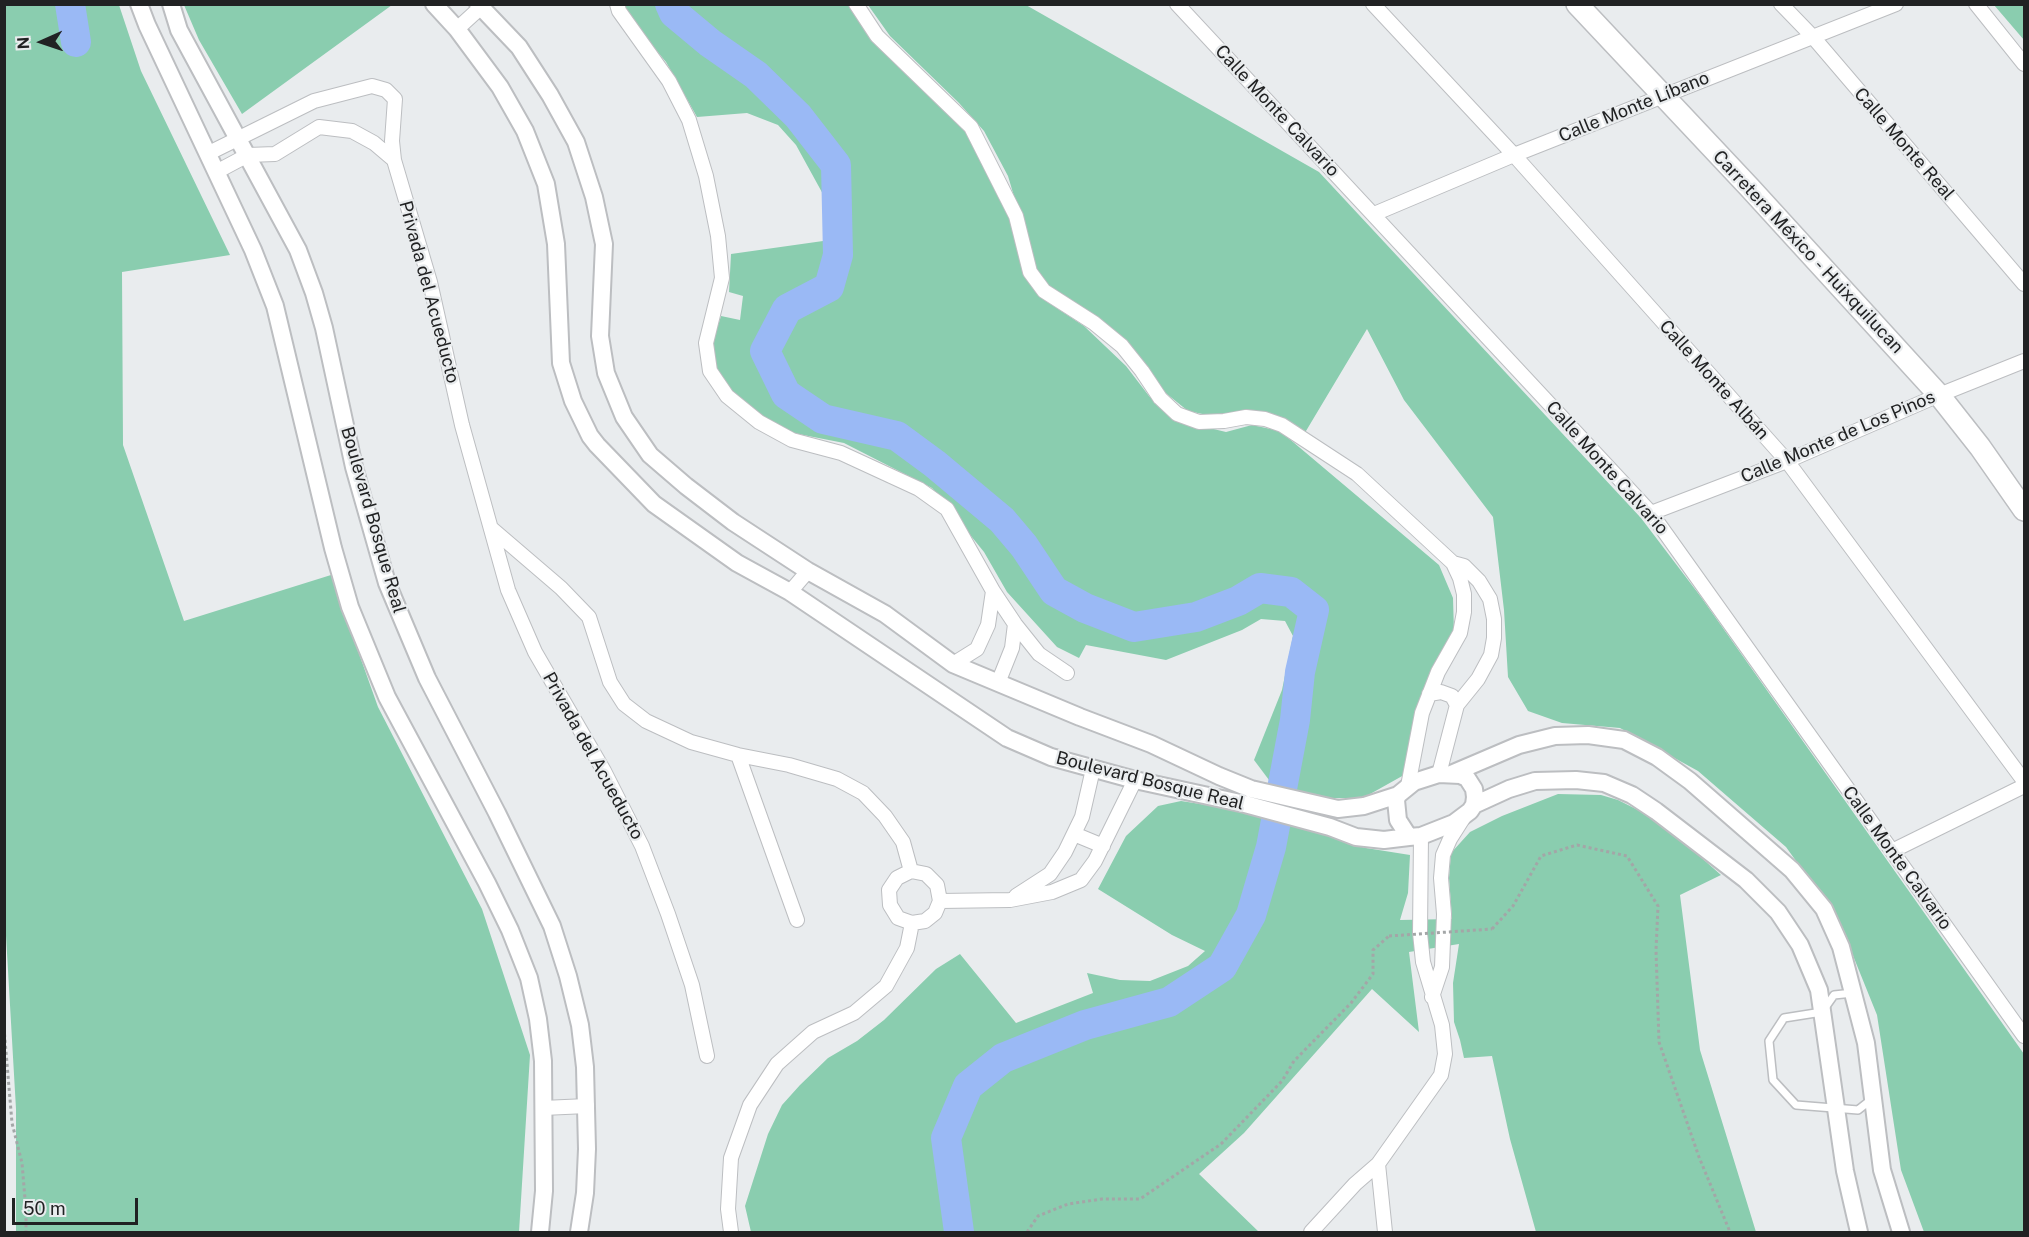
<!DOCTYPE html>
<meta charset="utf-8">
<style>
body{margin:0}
#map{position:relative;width:2029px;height:1237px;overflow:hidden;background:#e9ecee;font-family:"Public Sans",sans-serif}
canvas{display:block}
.frame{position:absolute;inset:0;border:6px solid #212223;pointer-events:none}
.north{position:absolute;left:12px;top:12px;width:60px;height:60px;-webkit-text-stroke:4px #e9ecee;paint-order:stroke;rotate:267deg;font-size:16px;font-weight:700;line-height:24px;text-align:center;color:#212223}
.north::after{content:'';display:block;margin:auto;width:21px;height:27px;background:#212223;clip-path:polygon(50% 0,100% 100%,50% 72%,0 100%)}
.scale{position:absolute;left:12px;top:1198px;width:126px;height:27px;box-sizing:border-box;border:3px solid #212223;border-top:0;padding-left:8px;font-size:18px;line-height:21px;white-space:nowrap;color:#212223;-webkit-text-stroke:4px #e9ecee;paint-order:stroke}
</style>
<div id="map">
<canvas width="2029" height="1237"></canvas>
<div class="frame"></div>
<div class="north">N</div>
<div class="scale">50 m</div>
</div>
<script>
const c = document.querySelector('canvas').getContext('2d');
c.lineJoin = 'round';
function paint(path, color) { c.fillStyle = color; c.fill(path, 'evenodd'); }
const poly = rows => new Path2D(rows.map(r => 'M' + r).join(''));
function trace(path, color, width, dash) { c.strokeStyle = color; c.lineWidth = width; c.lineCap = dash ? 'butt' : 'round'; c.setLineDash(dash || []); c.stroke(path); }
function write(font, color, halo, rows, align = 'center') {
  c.font = font + ' "Public Sans",sans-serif'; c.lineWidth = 4.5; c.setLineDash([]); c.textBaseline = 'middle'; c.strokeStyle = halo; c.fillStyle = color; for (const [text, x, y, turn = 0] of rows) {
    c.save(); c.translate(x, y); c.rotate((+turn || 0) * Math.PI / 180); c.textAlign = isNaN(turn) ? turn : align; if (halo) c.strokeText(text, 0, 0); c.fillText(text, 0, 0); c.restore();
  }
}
const green = poly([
 [4,5,119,5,141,71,230,255,122,272,123,445,184,621,331,575,378,707,482,909,530,1055,519,1232,16,1232,16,1109,4,901],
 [184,5,392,5,242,114,199,40],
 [623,5,849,5,877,41,966,129,995,181,1043,299,1084,326,1126,366,1149,396,1176,420,1226,432,1252,425,1280,431,1439,565,1453,598,1454,632,1404,775,1363,798,1324,798,1272,784,1254,760,1282,690,1293,636,1285,621,1261,619,1242,630,1166,660,1086,645,1079,658,1057,647,1007,592,984,552,932,488,844,443,783,431,737,398,721,382,711,347,721,316,740,320,743,296,729,292,731,254,823,241,824,196,796,145,778,125,747,113,697,117,666,62,626,14],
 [868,5,1026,5,1319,172,1641,518,1701,597,2024,1054,2024,1232,1924,1232,1901,1170,1877,1015,1839,921,1786,847,1698,771,1620,728,1562,723,1528,711,1508,677,1504,610,1493,517,1404,400,1367,329,1303,436,1274,418,1217,417,1188,411,1157,386,1126,346,1087,310,1046,284,1028,256,1024,230,1008,176,984,131,959,103,890,36],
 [1994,5,2024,5,2024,40],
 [1558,794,1601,795,1618,800,1646,814,1678,837,1721,875,1680,895,1700,1050,1756,1232,1536,1232,1510,1139,1492,1056,1464,1058,1460,1040,1454,1022,1453,983,1459,944,1409,952,1419,1032,1372,989,1244,1133,1199,1174,1259,1232,751,1232,745,1206,768,1134,782,1105,800,1085,828,1058,857,1041,884,1020,936,969,960,954,1016,1023,1093,993,1087,973,1120,980,1150,981,1188,966,1205,951,1172,935,1098,889,1126,836,1158,806,1181,801,1220,807,1310,828,1344,842,1366,848,1410,855,1408,893,1400,920,1452,919,1449,878,1451,853,1470,832,1502,816]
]);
const river = poly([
 [70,4,76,42],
 [670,4,674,13,710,43,756,75,798,116,836,165,838,255,829,287,787,309,765,351,786,394,823,419,897,436,935,464,1002,520,1024,546,1054,591,1085,608,1134,627,1196,617,1238,601,1260,588,1291,592,1314,610,1300,672,1295,720,1271,847,1251,915,1222,967,1169,1002,1085,1025,1003,1058,968,1086,946,1138,959,1232]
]);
const path = poly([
 [1492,929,1513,906,1541,856,1577,845,1627,856,1658,906,1656,950,1659,1042,1699,1157,1730,1232],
 [4,1028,12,1123,22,1163,26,1211,26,1232],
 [1027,1232,1038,1216,1068,1204,1102,1199,1140,1199,1221,1144,1282,1081,1294,1061,1351,1003,1373,974,1373,950,1389,936]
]);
const service = poly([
 [1853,993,1834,995,1822,1012,1784,1018,1769,1041,1773,1080,1796,1105,1858,1110,1872,1099]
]);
const minor = poly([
 [617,4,619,11,669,81,689,120,706,176,718,236,722,278,706,343,710,371,727,396,759,422,792,440,841,453,919,489,947,509,993,591,1015,624,1039,654,1067,673],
 [856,4,877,36,971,127,1016,216,1030,272,1044,291,1094,323,1122,346,1142,371,1160,398,1177,414,1199,422,1224,421,1246,417,1265,419,1282,425,1357,474,1453,563,1460,578,1464,594,1464,612,1460,633,1438,672,1422,713,1408,786],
 [1177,4,1651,513,2024,1036],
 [1373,4,1514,155,1787,461,2024,781],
 [1781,4,1813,37,2024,284],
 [1976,4,2024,64],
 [457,29,480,8],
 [209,153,314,101,372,86,386,90,395,99,392,141,394,160,430,282,462,425,508,590,535,652,604,771,642,846,668,914,692,985,707,1056],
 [218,171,248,155,275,154,319,127,352,131,374,143,394,160],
 [1374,214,1514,155,1896,4],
 [1651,513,1787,461,1939,395,2024,361],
 [491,528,561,588,589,617,610,682,624,704,646,721,691,742,738,755,789,765,837,779,863,793,885,816,903,842,911,871],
 [790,592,808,571],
 [953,664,977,649,988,625,993,591],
 [998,683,1012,648,1015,624],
 [1429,694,1441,692,1452,696,1457,705],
 [738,755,797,920],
 [1439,774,1457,705,1478,679,1491,655,1494,638,1494,619,1490,599,1479,581,1464,566,1453,563],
 [1074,834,1103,846],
 [1892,851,2024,786],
 [1016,896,1050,874,1065,852,1082,817,1093,769],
 [940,901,1010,900,1052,892,1081,880,1095,861,1135,780],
 [912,923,898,918,890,905,889,890,897,878,911,871,926,874,937,885,940,901],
 [912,923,925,921,935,913,940,901],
 [1432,997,1442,967,1444,914,1441,878,1443,855,1450,839,1464,817],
 [543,1108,587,1106],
 [1378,1164,1385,1232],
 [731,1232,728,1209,731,1158,750,1105,777,1064,813,1032,854,1013,886,986,907,948,912,923],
 [1311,1232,1355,1184,1378,1164,1441,1075,1445,1054,1442,1025,1423,962,1420,933,1421,836]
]);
const tertiary = poly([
 [139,4,147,25,253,250,275,306,333,548,350,607,387,697,487,883,510,930,529,978,538,1019,543,1061,544,1191,540,1232],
 [171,4,179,30,298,250,314,293,324,328,354,467,387,583,427,678,497,813,552,926,568,976,580,1025,585,1067,587,1149,585,1193,579,1232],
 [434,4,457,29,500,87,525,131,546,184,556,244,561,363,573,401,590,436,597,445,654,504,737,563,790,592,1007,738,1051,757,1135,780,1245,804,1330,827,1356,837,1384,840,1409,837],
 [478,4,519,47,550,95,576,142,594,197,604,244,600,336,606,373,624,417,650,455,686,486,733,522,808,571,885,614,953,664,1080,717,1151,744,1219,776,1251,789,1338,809,1364,806,1398,795,1414,782,1439,774,1460,775,1467,778,1474,789,1475,797,1474,805,1470,811,1454,823,1421,836,1409,837,1398,820,1396,800,1398,795],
 [1451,774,1519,745,1555,736,1588,735,1624,740,1657,757,1690,781,1792,870,1824,909,1841,947,1866,1043,1882,1170,1901,1232],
 [1474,805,1509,789,1535,781,1576,780,1604,783,1632,795,1656,811,1746,880,1778,912,1800,945,1819,990,1845,1171,1859,1232]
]);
const primary = poly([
 [1577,4,1750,188,1939,395,1980,447,2024,510]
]);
const pathBridge = poly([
 [1389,936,1492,929]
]);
const streetNames = [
 ["Calle Monte Líbano",1634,107,-22],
 ["Calle Monte Calvario",1277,111,47],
 ["Calle Monte Real",1904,144,49],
 ["Carretera México - Huixquilucan",1808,252,47],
 ["Privada del Acueducto",429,292,75],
 ["Calle Monte Albán",1714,380,48],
 ["Calle Monte de Los Pinos",1838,437,-23],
 ["Calle Monte Calvario",1607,468,48],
 ["Boulevard Bosque Real",373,520,74],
 ["Privada del Acueducto",593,756,61],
 ["Boulevard Bosque Real",1150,781,14],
 ["Calle Monte Calvario",1897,858,54]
];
paint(green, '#8acdaf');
trace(river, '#9ab9f5', 30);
trace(service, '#bcbec1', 10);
trace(minor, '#bcbec1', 16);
trace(tertiary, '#bcbec1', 20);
trace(primary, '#bcbec1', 24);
trace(path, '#a3a6a7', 3, [3, 3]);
trace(service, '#fff', 7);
trace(minor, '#fff', 14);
trace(tertiary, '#fff', 16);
trace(primary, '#fff', 21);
trace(pathBridge, '#a3a6a7', 3, [3, 3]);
write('18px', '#212223', '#e9ecee', streetNames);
</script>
